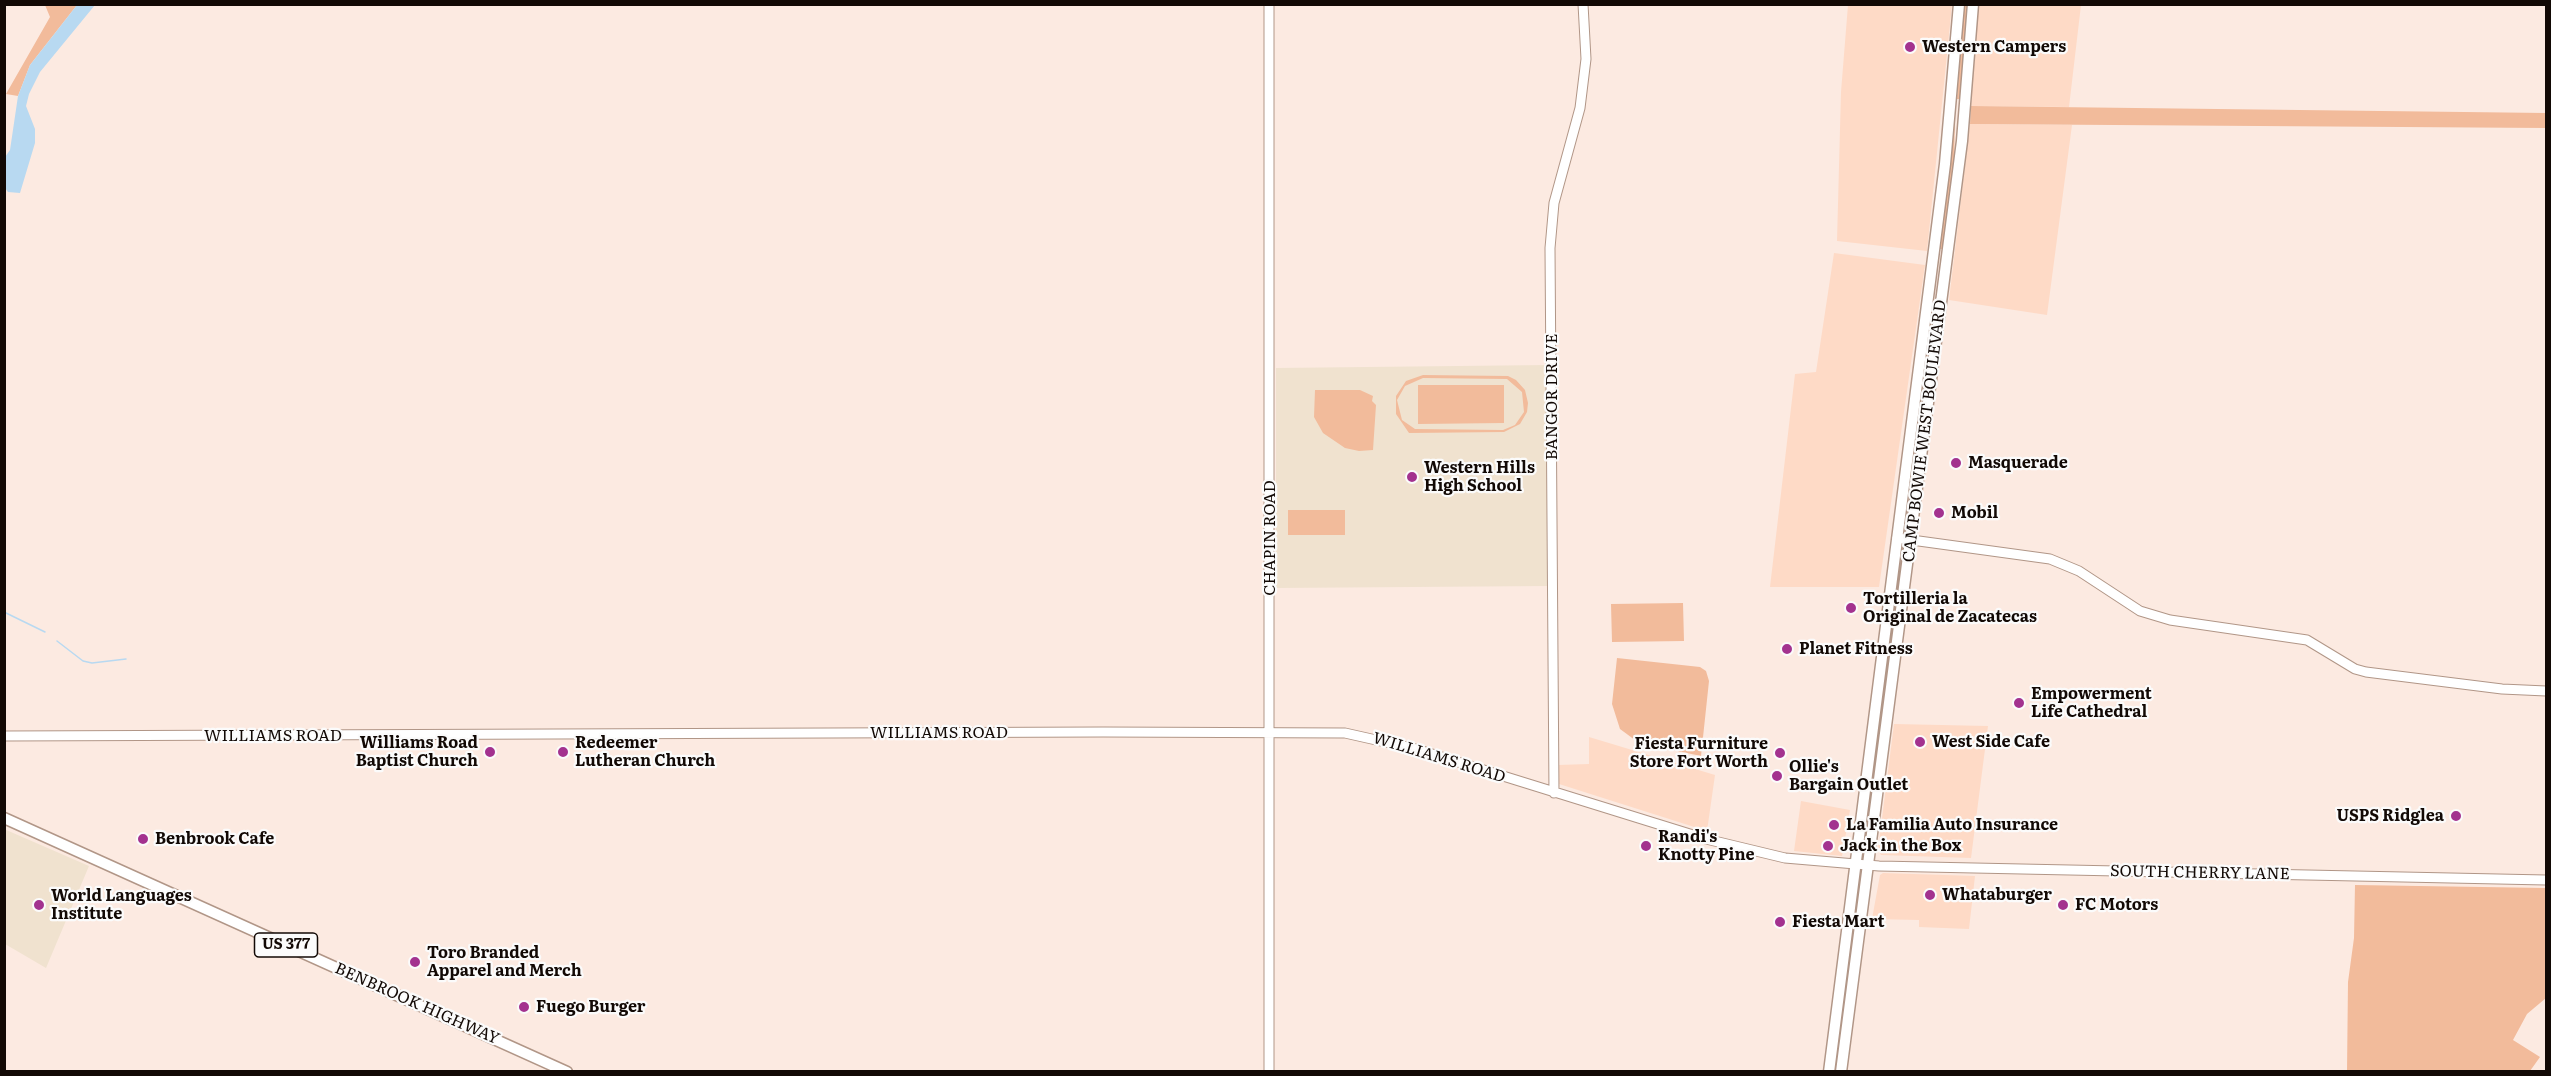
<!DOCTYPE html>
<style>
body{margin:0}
#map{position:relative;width:2551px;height:1076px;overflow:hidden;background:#fceae1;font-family:Literata,serif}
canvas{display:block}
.frame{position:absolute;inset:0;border:6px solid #120905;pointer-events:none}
</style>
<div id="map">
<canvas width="2551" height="1076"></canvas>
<div class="frame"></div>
</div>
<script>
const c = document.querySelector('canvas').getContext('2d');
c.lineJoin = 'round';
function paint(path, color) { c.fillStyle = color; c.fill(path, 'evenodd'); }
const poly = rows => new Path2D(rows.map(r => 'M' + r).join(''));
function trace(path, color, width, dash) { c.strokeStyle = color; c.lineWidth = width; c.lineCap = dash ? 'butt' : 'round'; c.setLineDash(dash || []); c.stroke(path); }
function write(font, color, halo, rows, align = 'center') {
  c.font = font + ' Literata,serif'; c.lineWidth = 4.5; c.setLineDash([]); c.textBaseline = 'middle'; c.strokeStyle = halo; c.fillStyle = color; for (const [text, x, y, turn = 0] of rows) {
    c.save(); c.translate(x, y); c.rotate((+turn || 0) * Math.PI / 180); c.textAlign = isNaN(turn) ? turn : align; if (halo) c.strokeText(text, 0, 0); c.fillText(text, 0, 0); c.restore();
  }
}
const built = poly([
 [1848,5,1952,5,1927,251,1837,241,1841,92],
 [1978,5,2081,5,2069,107,1971,106],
 [1970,124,2072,125,2047,315,1949,300],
 [1834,253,1925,265,1879,587,1770,587,1795,374,1816,372],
 [1894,724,1988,726,1971,858,1881,855,1878,850],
 [1589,737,1715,775,1707,831,1559,784,1558,765,1589,764],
 [1801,801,1850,810,1842,856,1794,851],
 [1883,873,1975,876,1969,929,1919,927,1919,920,1872,919,1880,875]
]);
const education = poly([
 [1548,365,1548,586,1276,588,1276,368],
 [4,829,89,866,46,968,5,944]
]);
const green = poly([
 [45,5,77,5,30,65,18,96,6,94,50,17],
 [1964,5,1968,5,1962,99,1957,99],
 [1971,106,2546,113,2546,128,1970,124],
 [1955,114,1954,167,1944,249,1940,249],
 [1423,375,1508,376,1516,380,1525,390,1528,403,1527,412,1520,424,1504,432,1409,433,1396,414,1396,396,1406,381],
 [1423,378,1507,379,1522,392,1524,412,1515,425,1503,430,1415,429,1402,420,1397,400,1405,386],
 [1418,385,1504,385,1504,423,1418,424],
 [1315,390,1360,390,1373,396,1372,401,1376,405,1373,450,1359,451,1345,448,1323,433,1314,417],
 [1288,510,1345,510,1345,535,1288,535],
 [1683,603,1684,641,1612,642,1611,604],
 [1617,658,1700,667,1706,671,1709,681,1701,756,1639,743,1620,729,1612,704],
 [2355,885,2546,888,2546,998,2527,1014,2513,1040,2540,1057,2530,1071,2347,1071,2348,982,2354,938]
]);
const water = poly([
 [77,5,95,5,40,72,29,94,26,106,35,129,35,143,20,193,8,192,5,188,5,157,10,150,18,96,30,65]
]);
const stream = poly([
 [4,612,45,632],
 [57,641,83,661,92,663,126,659]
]);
const secondary = poly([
 [1897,538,2050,559,2079,571,2140,611,2170,620,2307,640,2355,669,2366,672,2502,689,2546,691],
 [4,736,1103,732,1345,733,1416,749,1706,839,1785,858,1879,866,2546,880],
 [1554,793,1550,248,1554,203,1580,108,1586,59,1583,4],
 [1269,1072,1269,4]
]);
const primary = poly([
 [4,818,567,1072],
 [1829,1072,1945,164,1959,4],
 [1841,1072,1962,141,1973,4]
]);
const markers = [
 [1910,47,6,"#a3328f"],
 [1956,463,6,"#a3328f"],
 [1412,477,6,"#a3328f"],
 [1939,513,6,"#a3328f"],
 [1851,608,6,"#a3328f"],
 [1787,649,6,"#a3328f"],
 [2019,703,6,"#a3328f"],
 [1920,742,6,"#a3328f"],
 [490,752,6,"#a3328f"],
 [563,752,6,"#a3328f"],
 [1780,753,6,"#a3328f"],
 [1777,776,6,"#a3328f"],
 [2456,816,6,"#a3328f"],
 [1834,825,6,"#a3328f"],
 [143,839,6,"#a3328f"],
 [1646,846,6,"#a3328f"],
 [1828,846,6,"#a3328f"],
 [1930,895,6,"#a3328f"],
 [39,905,6,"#a3328f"],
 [2063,905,6,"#a3328f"],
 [1780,922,6,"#a3328f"],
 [415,962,6,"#a3328f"],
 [524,1007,6,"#a3328f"]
];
const shields = [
 [286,945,63]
];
const shieldNames = [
 ["US 377",286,945]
];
const poiNames = [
 ["Western Campers",1922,47],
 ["Masquerade",1968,463],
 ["Western Hills",1424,468],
 ["High School",1424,486],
 ["Mobil",1951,513],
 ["Tortilleria la",1863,599],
 ["Original de Zacatecas",1863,617],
 ["Planet Fitness",1799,649],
 ["Empowerment",2031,694],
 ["Life Cathedral",2031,712],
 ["West Side Cafe",1932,742],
 ["Williams Road",478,743,"right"],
 ["Baptist Church",478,761,"right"],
 ["Redeemer",575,743],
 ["Lutheran Church",575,761],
 ["Fiesta Furniture",1768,744,"right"],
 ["Store Fort Worth",1768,762,"right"],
 ["Ollie's",1789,767],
 ["Bargain Outlet",1789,785],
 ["USPS Ridglea",2444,816,"right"],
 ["La Familia Auto Insurance",1846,825],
 ["Randi's",1658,837],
 ["Knotty Pine",1658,855],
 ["Benbrook Cafe",155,839],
 ["Jack in the Box",1840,846],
 ["Whataburger",1942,895],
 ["World Languages",51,896],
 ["Institute",51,914],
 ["FC Motors",2075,905],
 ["Fiesta Mart",1792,922],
 ["Toro Branded",427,953],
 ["Apparel and Merch",427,971],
 ["Fuego Burger",536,1007]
];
const streetNames = [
 ["BANGOR DRIVE",1552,397,-90],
 ["CAMP BOWIE WEST BOULEVARD",1925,431,-83],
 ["CHAPIN ROAD",1270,538,-90],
 ["WILLIAMS ROAD",939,733],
 ["WILLIAMS ROAD",273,736],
 ["WILLIAMS ROAD",1439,758,17],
 ["SOUTH CHERRY LANE",2200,873,1],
 ["BENBROOK HIGHWAY",417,1004,24]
];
paint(built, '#fedac6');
paint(education, '#f0e2cf');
paint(green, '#f2bb9b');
paint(water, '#b8d9f1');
trace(stream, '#b8d9f1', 1.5);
trace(secondary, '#b19687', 11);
trace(primary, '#b19687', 13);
trace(secondary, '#fff', 9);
trace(primary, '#fff', 10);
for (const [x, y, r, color] of markers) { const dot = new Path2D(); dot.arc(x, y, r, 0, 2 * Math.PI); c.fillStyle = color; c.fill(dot); trace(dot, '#fbfbfb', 2); }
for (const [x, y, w] of shields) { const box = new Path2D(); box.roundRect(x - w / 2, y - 12, w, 24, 4.5); c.fillStyle = '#fbfbfb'; c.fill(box); trace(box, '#120905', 1.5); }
write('bold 15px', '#120905', null, shieldNames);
write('bold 16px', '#120905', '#fbfbfb', poiNames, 'left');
write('16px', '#120905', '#fbfbfb', streetNames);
</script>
